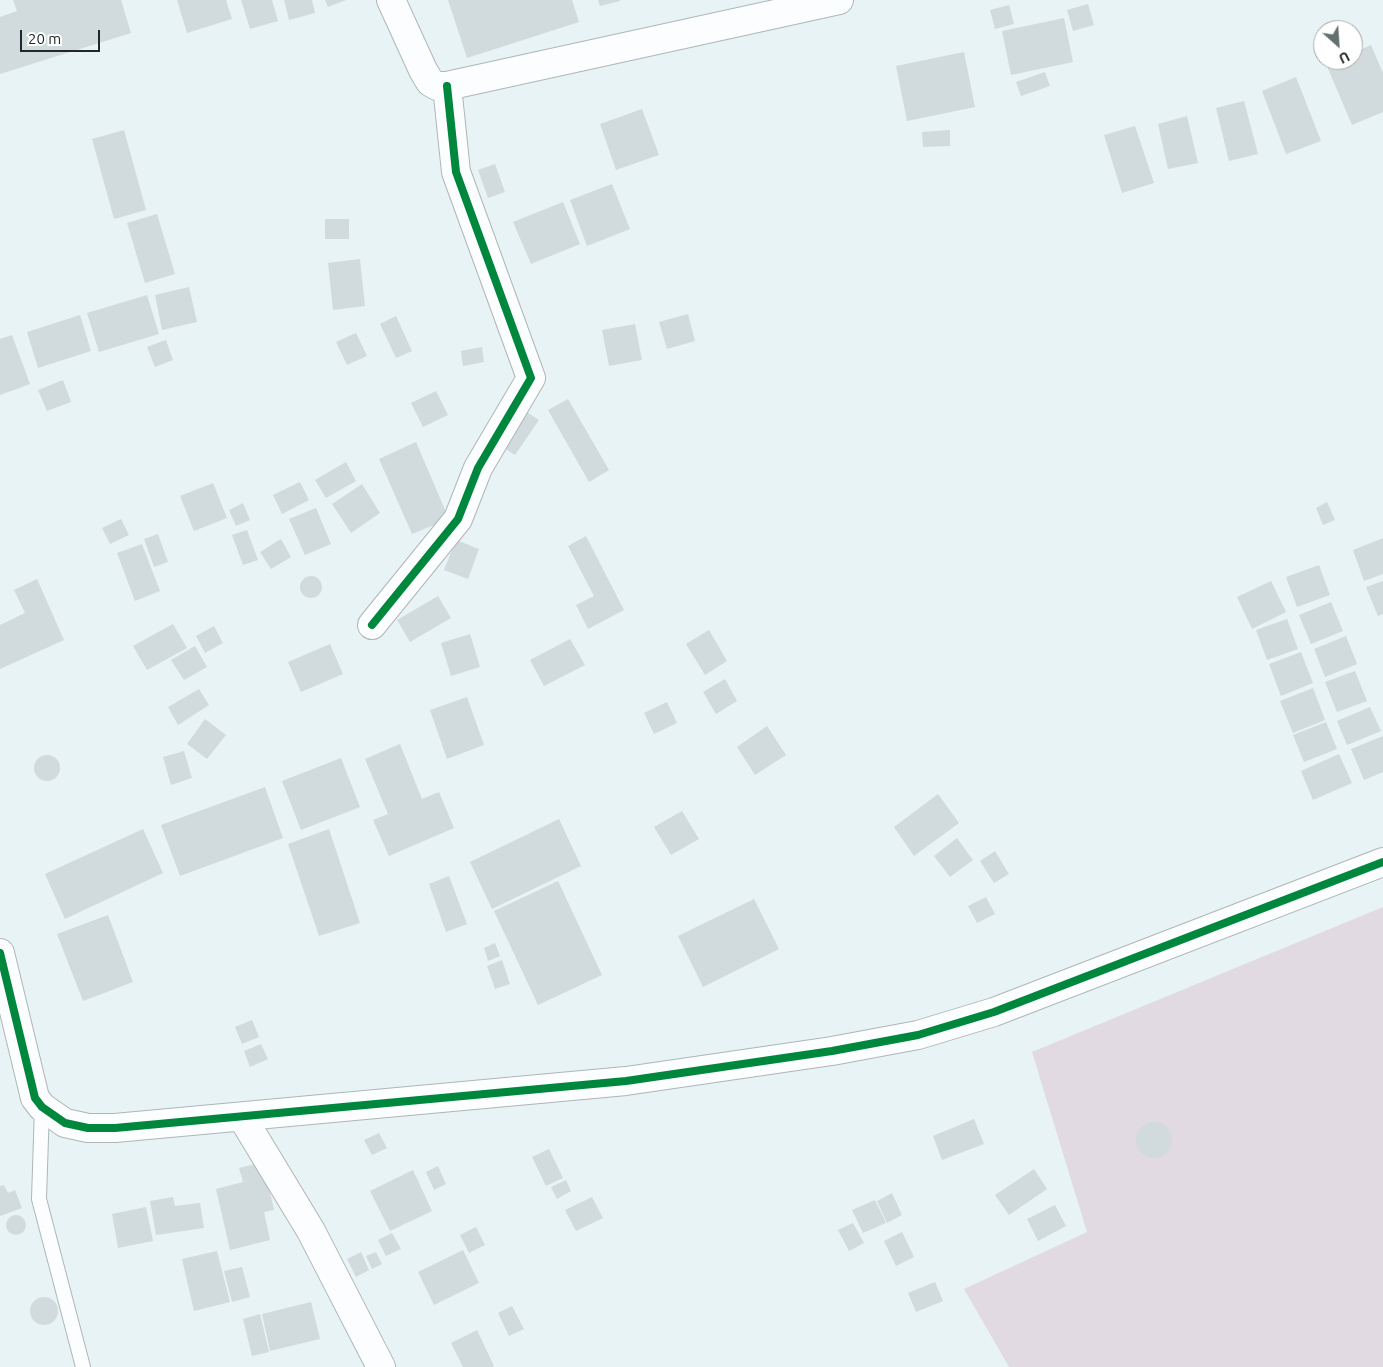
<!DOCTYPE html>
<style>
body{margin:0}
#map{position:relative;width:1383px;height:1367px;overflow:hidden;background:#e8f3f5;font-family:Ubuntu,sans-serif}
canvas{display:block}
.north{position:absolute;left:1313px;top:20px;width:50px;height:50px;box-sizing:border-box;background:#fff;border:1px solid #a6a9a9;border-radius:50%;rotate:154deg;font-size:14px;font-weight:700;line-height:20px;text-align:center;color:#202829}
.north::after{content:'';display:block;margin:auto;width:18px;height:22px;background:#666f70;clip-path:polygon(50% 0,100% 100%,50% 72%,0 100%)}
.scale{position:absolute;left:20px;top:30px;width:80px;height:22px;box-sizing:border-box;border:2px solid #202829;border-top:0;padding-left:6px;font-size:15px;line-height:18px;white-space:nowrap;color:#202829;-webkit-text-stroke:4px #fff;paint-order:stroke}
</style>
<div id="map">
<canvas width="1383" height="1367"></canvas>
<div class="north">U</div>
<div class="scale">20 m</div>
</div>
<script>
const c = document.querySelector('canvas').getContext('2d');
c.lineJoin = 'round';
function paint(path, color) { c.fillStyle = color; c.fill(path, 'evenodd'); }
const poly = rows => new Path2D(rows.map(r => 'M' + r).join(''));
function trace(path, color, width, dash) { c.strokeStyle = color; c.lineWidth = width; c.lineCap = dash ? 'butt' : 'round'; c.setLineDash(dash || []); c.stroke(path); }
const green = poly([
 [1383,907,1383,1367,1009,1367,964,1289,1087,1232,1032,1052]
]);
const building = poly([
 [13,0,121,0,131,33,0,74,0,17,17,11],
 [177,0,226,0,232,19,187,33],
 [241,0,272,0,278,21,250,29],
 [284,0,312,0,315,13,289,20],
 [325,0,346,0,328,7],
 [448,0,572,0,579,22,467,58],
 [598,0,620,0,620,1,600,6],
 [1088,4,1094,25,1073,31,1067,10],
 [1009,5,1014,24,995,29,990,10],
 [1064,18,1073,62,1011,75,1002,31],
 [1371,45,1383,73,1383,112,1352,125,1326,64,1336,60,1353,60,1353,53],
 [964,52,975,107,907,121,896,66],
 [1045,72,1050,86,1021,96,1016,82],
 [1296,77,1321,141,1286,154,1262,91],
 [1244,101,1258,154,1229,161,1216,108],
 [642,109,659,155,616,170,600,124],
 [1187,116,1198,163,1168,169,1158,124],
 [1135,126,1154,183,1122,193,1104,135],
 [124,130,146,210,114,219,92,139],
 [950,130,950,146,923,147,922,132],
 [495,164,505,192,488,198,478,170],
 [612,184,630,229,587,246,570,200],
 [563,202,580,244,531,264,513,222],
 [157,214,175,274,145,283,127,223],
 [325,219,349,219,349,239,325,239],
 [360,259,365,306,333,310,328,263],
 [189,287,197,322,162,330,155,295],
 [147,295,159,334,99,352,87,313],
 [688,314,695,341,667,349,659,322],
 [80,315,91,351,38,368,27,332],
 [396,316,412,351,396,358,380,324],
 [635,324,642,360,609,366,602,330],
 [356,333,367,356,347,365,336,342],
 [12,335,30,384,0,395,0,339],
 [166,340,173,360,155,367,147,347],
 [482,347,484,362,463,366,461,351],
 [63,380,71,402,47,411,38,390],
 [436,391,448,415,423,427,411,403],
 [568,399,609,470,589,482,548,410],
 [522,409,539,420,515,455,498,444],
 [416,442,449,519,412,534,379,459],
 [346,462,356,481,326,498,315,480],
 [300,482,309,500,282,514,273,495],
 [213,483,227,518,194,531,180,496],
 [362,484,380,513,351,533,332,504],
 [1327,502,1335,520,1323,525,1316,508],
 [243,503,250,520,236,526,229,510],
 [316,508,331,544,305,555,289,519],
 [121,519,129,535,110,544,102,528],
 [247,530,258,560,243,565,232,535],
 [158,534,168,562,154,567,144,539],
 [586,536,624,610,588,629,576,605,594,596,568,546],
 [1383,538,1383,574,1364,581,1353,550],
 [281,539,291,557,271,569,260,552],
 [456,540,479,549,468,579,444,570],
 [142,544,160,591,135,601,117,553],
 [1319,565,1330,595,1297,607,1286,577],
 '300 587a11 11 0 1 1 22 0a11 11 0 1 1-22 0Z',
 [37,579,64,640,0,669,0,625,25,613,14,590],
 [1271,581,1286,612,1252,629,1237,597],
 [1383,581,1383,614,1378,616,1366,587],
 [438,596,451,618,410,642,397,620],
 [1331,602,1343,631,1311,644,1299,615],
 [1287,619,1298,649,1267,660,1256,630],
 [173,624,187,648,147,670,133,646],
 [214,626,223,643,205,653,196,636],
 [709,630,727,661,705,675,686,644],
 [470,634,480,667,451,676,441,643],
 [1346,636,1357,664,1325,677,1314,649],
 [570,639,585,665,544,686,530,660],
 [330,644,343,674,301,692,288,662],
 [195,646,207,667,184,680,171,660],
 [1301,652,1313,683,1281,696,1269,664],
 [1355,671,1367,701,1337,712,1325,682],
 [725,679,737,701,716,714,703,692],
 [1313,688,1325,720,1293,733,1280,701],
 [199,689,209,705,178,725,168,707],
 [467,697,484,745,447,759,430,710],
 [667,702,677,723,654,734,644,713],
 [1370,707,1381,731,1347,745,1337,721],
 [205,719,226,735,207,759,187,744],
 [1326,722,1337,749,1304,762,1293,735],
 [767,726,786,755,755,775,737,747],
 [1383,736,1383,772,1364,780,1351,749],
 [400,744,422,799,439,792,454,828,389,856,373,820,388,814,365,759],
 [184,751,192,778,171,785,163,757],
 [1339,754,1352,783,1313,800,1301,771],
 '34 768a13 13 0 1 1 26 0a13 13 0 1 1-26 0Z',
 [341,758,360,807,301,830,282,781],
 [265,787,283,838,180,876,161,825],
 [938,794,959,823,914,856,894,827],
 [682,811,699,839,671,855,654,827],
 [559,819,581,866,492,909,470,862],
 [143,829,163,873,65,919,45,874],
 [329,829,360,923,319,936,288,844],
 [957,838,973,860,950,877,934,856],
 [995,851,1009,874,994,883,980,861],
 [449,876,467,924,446,932,429,884],
 [558,881,602,975,538,1005,494,911],
 [986,897,995,914,977,923,968,906],
 [754,899,779,949,703,987,678,936],
 [108,915,133,982,83,1001,57,934],
 [495,943,500,956,488,961,484,948],
 [502,960,510,984,495,989,487,966],
 [252,1020,259,1037,242,1044,235,1027],
 [261,1044,268,1059,250,1067,244,1051],
 [974,1119,984,1144,942,1160,933,1136],
 '1136 1140a18 18 0 1 1 36 0a18 18 0 1 1-36 0Z',
 [379,1133,387,1148,372,1155,364,1140],
 [549,1149,563,1178,546,1186,532,1157],
 [263,1162,274,1210,264,1212,270,1240,230,1250,216,1189,243,1182,239,1168],
 [438,1166,446,1184,434,1190,426,1172],
 [1034,1169,1047,1189,1009,1215,995,1195],
 [413,1170,432,1211,390,1231,370,1191],
 [566,1180,571,1191,557,1199,551,1187],
 [4,1185,8,1193,15,1190,22,1208,0,1216,0,1186],
 [892,1193,902,1215,887,1223,877,1201],
 [173,1197,175,1206,200,1203,204,1228,156,1235,150,1201],
 [592,1197,603,1218,576,1231,565,1210],
 [875,1200,886,1223,863,1233,852,1210],
 [1055,1205,1066,1226,1038,1241,1027,1219],
 [146,1207,153,1241,118,1248,112,1214],
 '6 1225a10 10 0 1 1 20 0a10 10 0 1 1-20 0Z',
 [853,1223,864,1243,849,1251,838,1230],
 [476,1227,485,1245,469,1253,460,1235],
 [902,1232,914,1257,896,1266,884,1241],
 [392,1233,401,1249,386,1256,378,1240],
 [463,1250,479,1283,434,1305,418,1272],
 [217,1251,230,1302,194,1311,182,1259],
 [361,1252,369,1270,356,1277,347,1259],
 [376,1252,382,1264,372,1269,366,1256],
 [242,1267,250,1297,232,1302,224,1271],
 [935,1282,943,1301,916,1312,908,1293],
 '30 1311a14 14 0 1 1 28 0a14 14 0 1 1-28 0Z',
 [311,1302,320,1339,270,1351,262,1314],
 [512,1306,524,1329,509,1336,498,1313],
 [260,1314,269,1352,252,1356,243,1319],
 [477,1330,494,1366,492,1367,463,1367,451,1343]
]);
const lane = poly([
 [42,1107,39,1199,83,1367]
]);
const street = poly([
 [391,0,423,70,430,82,437,86,447,86,839,0],
 [372,625,458,519,478,468,531,378,456,172,447,86],
 [242,1117,311,1231,381,1367]
]);
const secondary = poly([
 [0,953,35,1098,42,1107,65,1123,88,1128,115,1128,626,1081,832,1051,918,1035,994,1012,1383,862]
]);
const cycleway = poly([
 [372,625,458,519,478,468,531,378,456,172,447,86],
 [0,953,35,1098,42,1107,65,1123,88,1128,115,1128,626,1081,832,1051,918,1035,994,1012,1383,862]
]);
paint(green, '#e1dae3');
paint(building, '#d1dadc');
trace(lane, '#aeb6b8', 16);
trace(street, '#aeb6b8', 30);
trace(secondary, '#aeb6b8', 30);
trace(lane, '#fcfdfe', 14);
trace(street, '#fcfdfe', 28);
trace(secondary, '#fcfdfe', 28);
trace(cycleway, '#00873e', 8);
</script>
